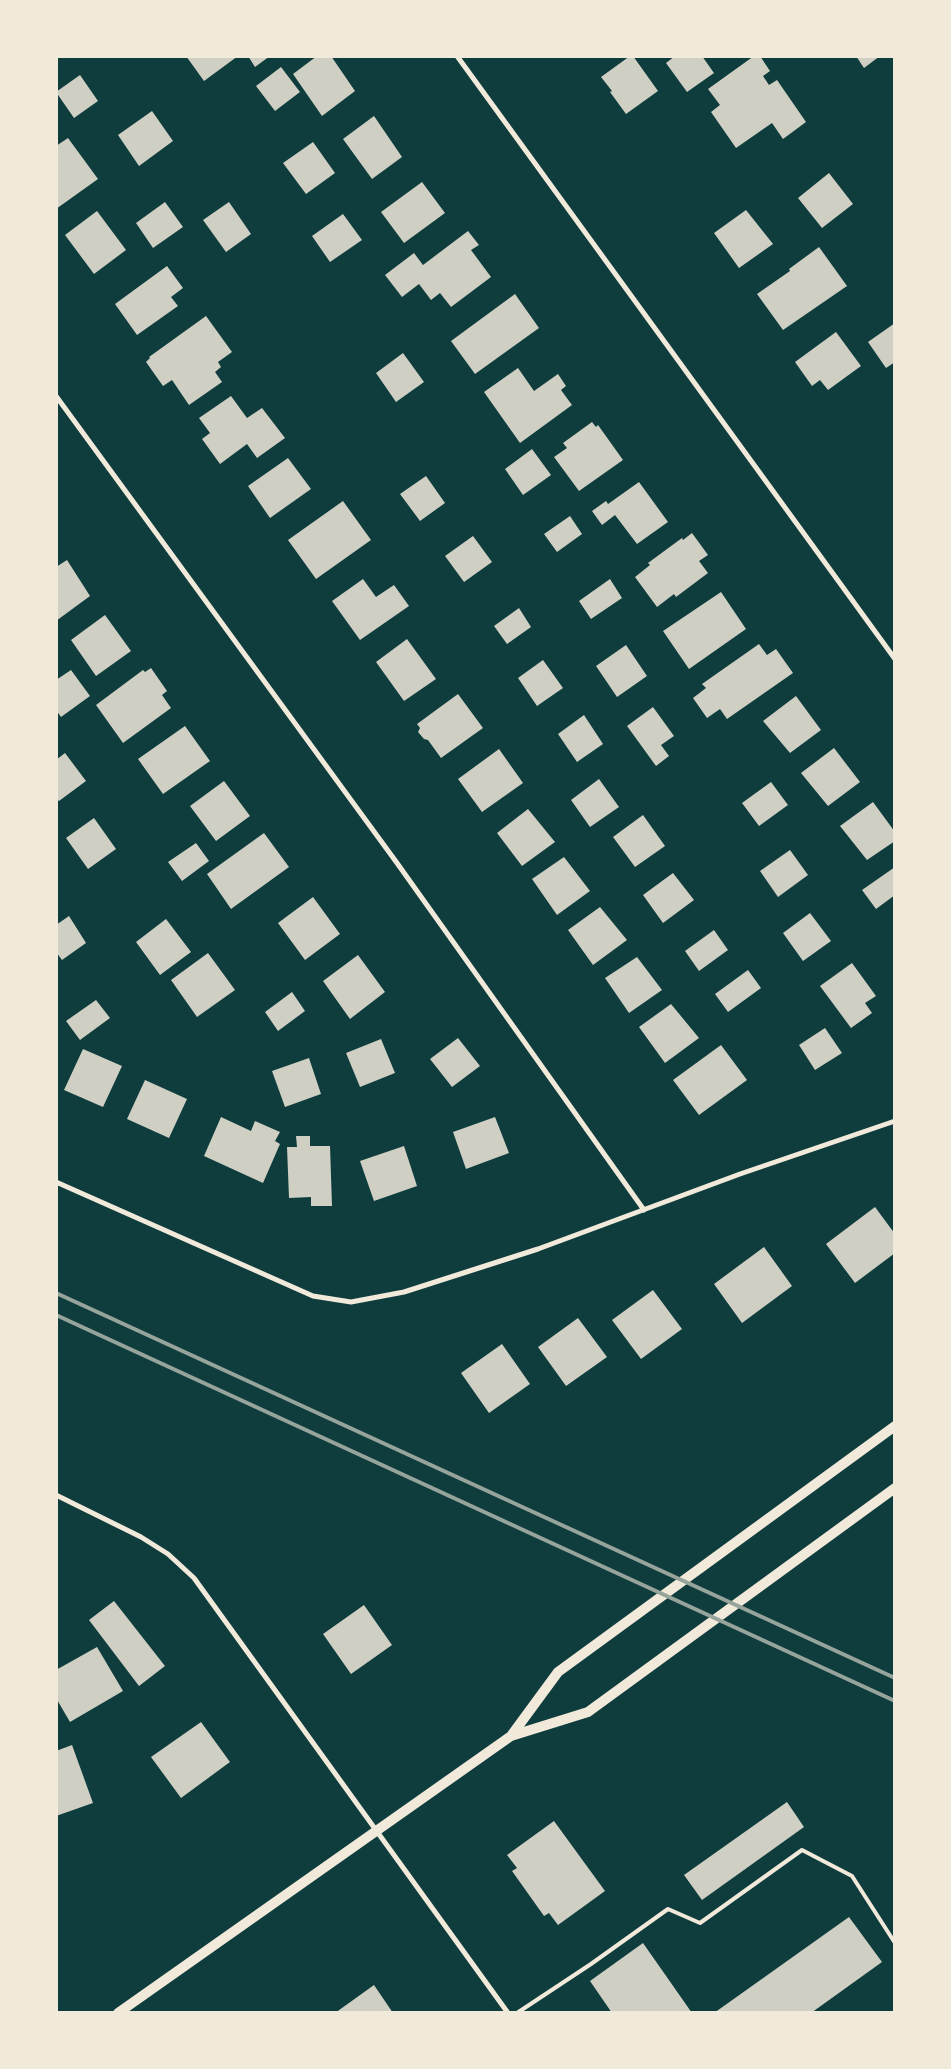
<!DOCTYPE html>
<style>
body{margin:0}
#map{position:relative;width:951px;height:2069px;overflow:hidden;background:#0f3d3e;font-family:Rubik,sans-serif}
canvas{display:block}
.frame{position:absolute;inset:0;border:58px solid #f1e9da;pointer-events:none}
</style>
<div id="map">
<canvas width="951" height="2069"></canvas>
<div class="frame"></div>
</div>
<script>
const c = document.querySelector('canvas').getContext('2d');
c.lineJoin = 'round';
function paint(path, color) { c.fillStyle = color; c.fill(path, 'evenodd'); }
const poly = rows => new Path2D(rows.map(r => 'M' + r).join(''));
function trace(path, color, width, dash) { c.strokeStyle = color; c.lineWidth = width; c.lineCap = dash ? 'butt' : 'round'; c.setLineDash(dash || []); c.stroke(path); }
const building = poly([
 [186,56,238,56,204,81],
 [248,56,270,56,255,67],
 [317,56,331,56,355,91,322,116,293,74],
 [630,56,633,56,658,91,626,114,610,92,612,91,601,77],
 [675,56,702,56,714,73,687,92,666,63],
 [754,56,760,56,770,71,763,76,769,85,777,80,806,122,783,139,772,123,736,148,711,112,720,105,708,89],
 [856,56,880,56,864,68],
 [281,67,300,92,275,111,256,86],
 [80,75,98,101,74,118,56,92],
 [152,111,173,141,139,166,118,135],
 [374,116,402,157,372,179,343,139],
 [68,138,98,179,56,209,56,146],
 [313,142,335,173,306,194,283,163],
 [829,173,853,204,822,228,798,198],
 [422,182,445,213,404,243,381,212],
 [165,202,183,227,153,248,136,223],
 [229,202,251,234,226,252,203,220],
 [746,210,773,244,739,268,714,233],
 [97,211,126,250,94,274,65,235],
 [343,214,362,240,330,262,312,236],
 [468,231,479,245,471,250,491,277,451,307,440,293,431,300,419,284,402,297,385,275,414,253,423,265],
 [819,247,847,286,783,330,757,294,790,271,789,269],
 [167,266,183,288,171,297,178,306,137,335,115,304],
 [515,294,539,328,475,374,451,341],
 [206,316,232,352,218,362,221,367,215,372,222,382,189,405,172,380,163,386,146,362,150,358,149,357],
 [895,323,895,362,886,368,868,342],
 [836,332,861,366,828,390,820,380,812,386,795,362],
 [403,353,424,382,396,402,376,373],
 [518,368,534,391,558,374,566,386,561,390,572,405,520,443,484,392],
 [231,396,247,418,262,408,285,438,257,458,247,444,220,464,202,439,210,433,199,418],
 [592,422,596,427,598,425,623,460,579,491,554,457,567,448,563,443],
 [532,449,551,475,523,495,505,469],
 [288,458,311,489,270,518,248,486],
 [426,476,445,503,420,521,400,494],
 [639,482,668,522,637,544,615,515,602,525,592,511,606,501,608,504],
 [343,501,371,540,316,579,288,540],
 [570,516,582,534,557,552,544,534],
 [692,533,708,555,699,561,708,573,676,597,674,594,657,607,635,577,650,565,648,563,682,538,683,540],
 [473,536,492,562,464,582,445,556],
 [67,560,90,596,56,621,56,567],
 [363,579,376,597,394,585,409,606,360,640,332,601],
 [610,579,622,598,591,619,579,601],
 [721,592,746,629,689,669,663,631],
 [519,608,531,627,507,644,494,626],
 [105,615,131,651,96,676,71,640],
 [407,639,436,679,404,701,376,662],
 [759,644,767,655,776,649,793,673,727,719,720,709,707,718,693,698,706,688,702,684],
 [626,645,647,676,617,697,596,666],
 [543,660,563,688,537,706,518,678],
 [151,668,167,691,162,695,171,708,123,743,96,705,143,670,145,672],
 [71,670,90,696,61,717,56,710,56,680],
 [458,694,483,728,441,758,428,740,424,739,418,732,420,728,417,724],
 [796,696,821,730,790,753,763,721],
 [653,707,674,736,661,745,669,756,656,766,627,726],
 [584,715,603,744,577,762,558,734],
 [185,726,210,761,163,794,138,759],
 [834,748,860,782,828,806,801,773],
 [499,749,523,783,482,812,458,779],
 [65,753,86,781,59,801,56,798,56,760],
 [599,779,619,807,590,827,571,800],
 [224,781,250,816,216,841,190,806],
 [771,782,788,805,759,826,742,803],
 [873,802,895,832,895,841,867,860,840,826],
 [528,809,555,842,522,866,497,833],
 [643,815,665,846,635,867,613,837],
 [94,818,116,849,88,869,66,838],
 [264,833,289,867,231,909,207,874],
 [196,843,209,861,182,881,168,862],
 [790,850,808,875,778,897,760,871],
 [564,857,590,891,557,915,532,879],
 [895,867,895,895,876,909,862,890],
 [673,873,694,900,663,923,643,895],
 [313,897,340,934,305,960,278,923],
 [600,907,627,940,593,965,568,930],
 [810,913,831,941,803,961,783,933],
 [69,916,86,943,62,960,56,952,56,925],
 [166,919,191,952,160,975,136,942],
 [714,930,728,950,699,971,685,951],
 [208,953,235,990,197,1017,171,980],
 [358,955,385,992,350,1019,323,981],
 [637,957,662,990,629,1013,605,978],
 [852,963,876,996,865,1003,872,1013,851,1028,820,986],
 [748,970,761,988,728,1012,715,994],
 [292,992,305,1011,278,1031,265,1012],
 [96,1000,110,1018,80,1040,66,1021],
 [671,1004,699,1038,665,1063,639,1027],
 [825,1028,842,1053,815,1070,799,1045],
 [458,1038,480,1066,452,1087,430,1059],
 [381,1039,395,1073,360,1087,346,1053],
 [721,1045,747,1080,699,1115,673,1080],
 [83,1049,122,1066,103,1107,64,1090],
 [309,1058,321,1094,285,1107,272,1071],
 [145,1080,187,1099,169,1138,127,1119],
 [221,1117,251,1131,255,1121,280,1132,275,1141,280,1144,263,1183,204,1156],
 [495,1117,509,1153,466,1169,453,1132],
 [296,1136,310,1136,310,1146,330,1146,332,1206,311,1206,311,1197,289,1198,287,1147,297,1147],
 [404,1146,417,1186,374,1201,360,1161],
 [875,1207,895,1234,895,1253,855,1283,826,1244],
 [764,1247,792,1286,742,1323,714,1284],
 [653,1290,682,1329,641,1359,612,1320],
 [578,1318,607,1357,566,1386,538,1347],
 [502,1344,530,1384,489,1413,461,1373],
 [114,1601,165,1666,139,1686,89,1620],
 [364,1605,392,1645,351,1674,323,1634],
 [97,1647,123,1691,70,1722,56,1698,56,1670],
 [201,1722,230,1762,181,1798,151,1757],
 [72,1745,93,1803,56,1816,56,1751],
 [787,1802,804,1827,702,1900,684,1875],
 [554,1821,605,1891,558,1925,549,1913,544,1916,512,1871,517,1868,507,1855],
 [849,1917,882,1962,811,2013,714,2013],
 [643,1943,692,2013,612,2013,590,1981],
 [374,1985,393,2013,335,2013]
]);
const service = poly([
 [517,2013,591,1964,668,1909,700,1923,802,1850,852,1876,895,1943]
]);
const minor = poly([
 [457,56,895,659],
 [56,396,397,863,644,1210],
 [56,1182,313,1296,351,1302,404,1292,538,1249,740,1174,895,1121],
 [56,1495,141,1537,168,1554,194,1578,508,2013]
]);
const secondary = poly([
 [511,1736,558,1672,895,1426],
 [118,2013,511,1736,588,1712,895,1488]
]);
const rail = poly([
 [56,1293,895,1678],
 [56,1315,895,1701]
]);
paint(building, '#cfcfc3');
trace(service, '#f1e9da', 4);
trace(minor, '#f1e9da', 5);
trace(secondary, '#f1e9da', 10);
trace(rail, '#97a49c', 4);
</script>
